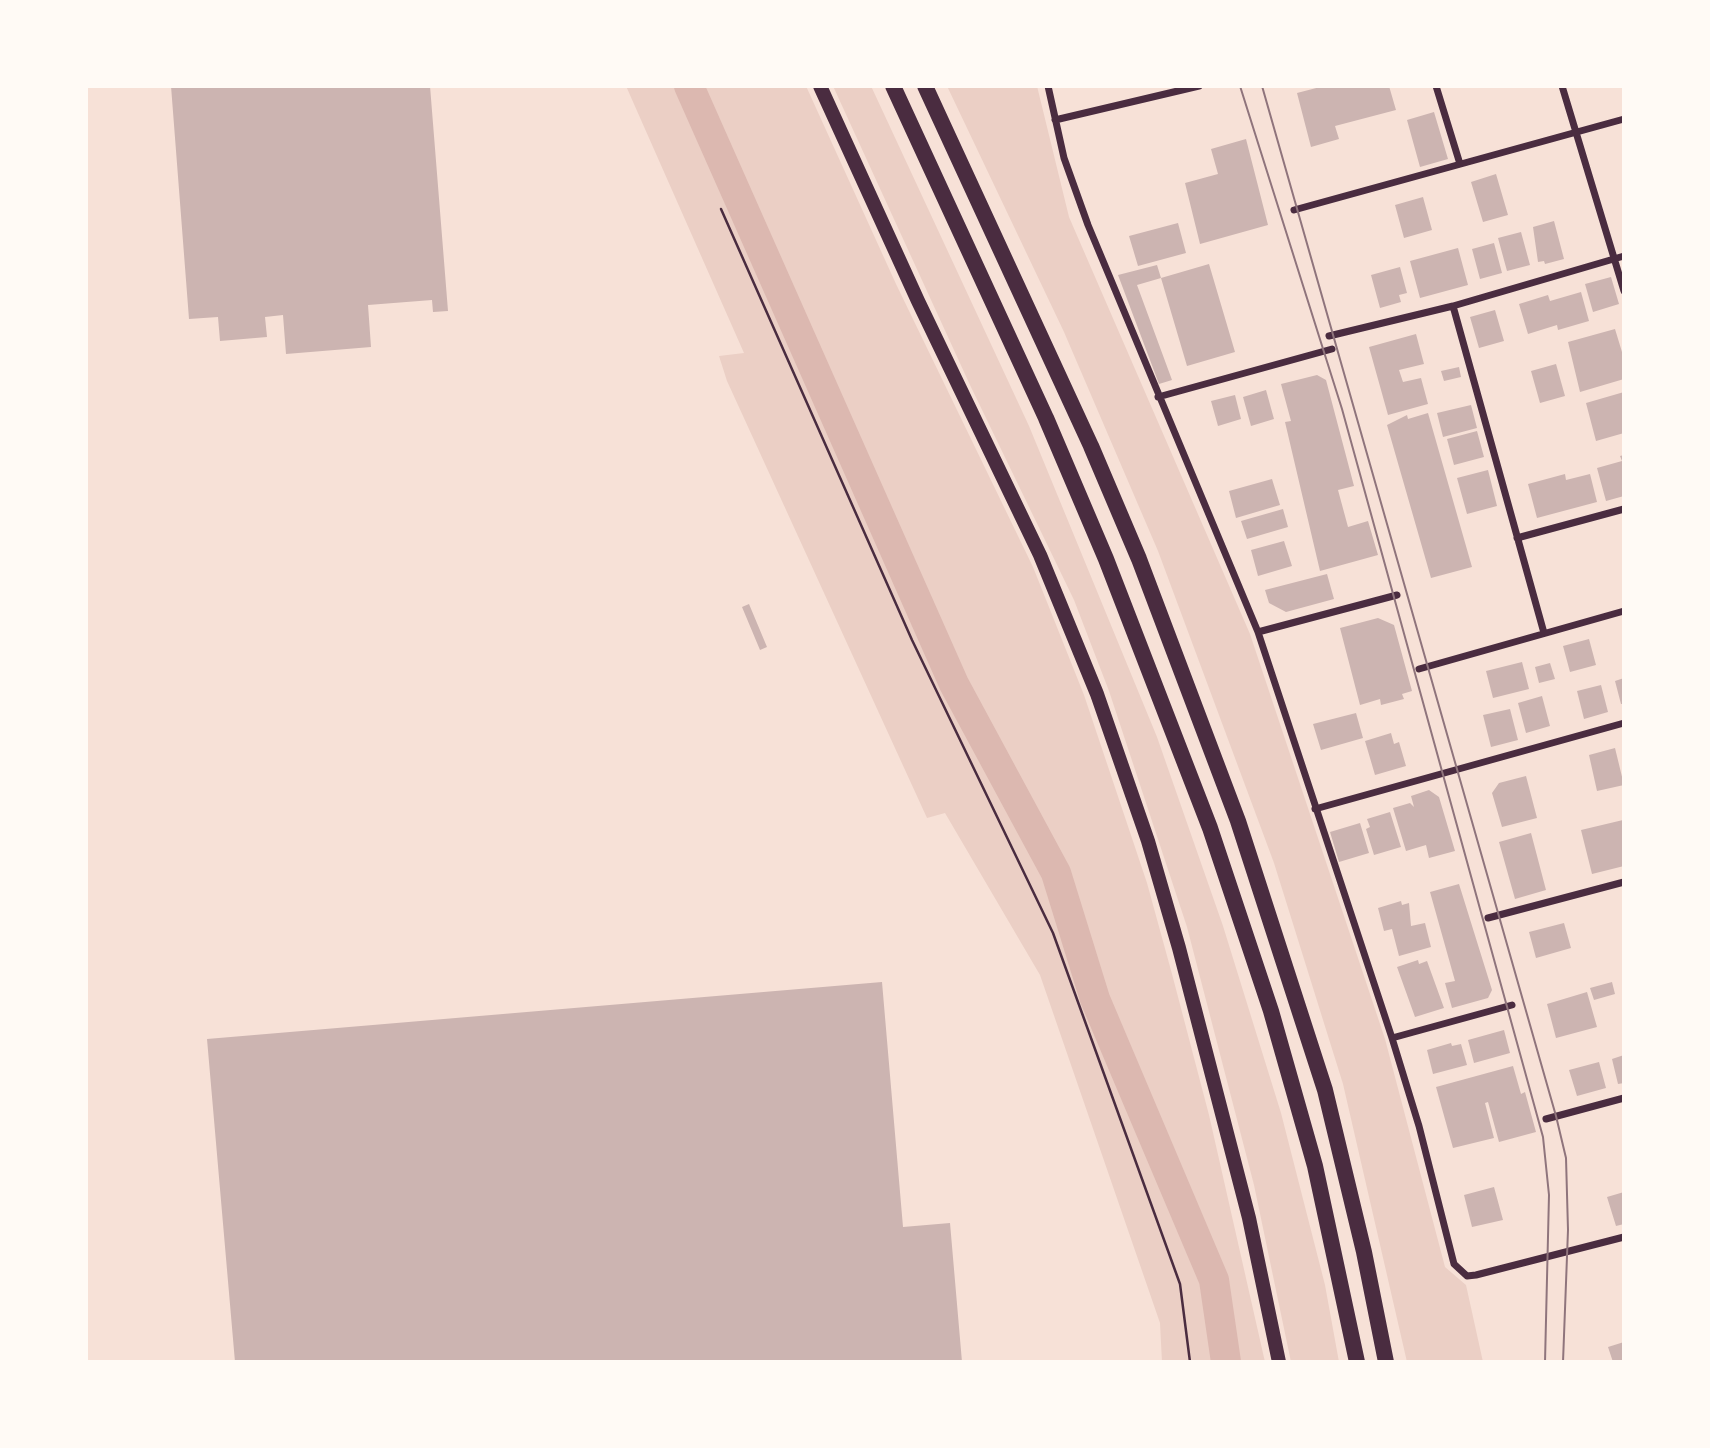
<!DOCTYPE html>
<style>
body{margin:0}
#map{position:relative;width:1710px;height:1448px;overflow:hidden;background:#f7e1d7;font-family:Rubik,sans-serif}
canvas{display:block}
.frame{position:absolute;inset:0;border:88px solid #fffaf5;pointer-events:none}
</style>
<div id="map">
<canvas width="1710" height="1448"></canvas>
<div class="frame"></div>
</div>
<script>
const c = document.querySelector('canvas').getContext('2d');
c.lineJoin = 'round';
function paint(path, color) { c.fillStyle = color; c.fill(path, 'evenodd'); }
const poly = rows => new Path2D(rows.map(r => 'M' + r).join(''));
function trace(path, color, width, dash) { c.strokeStyle = color; c.lineWidth = width; c.lineCap = dash ? 'butt' : 'round'; c.setLineDash(dash || []); c.stroke(path); }
const green = poly([
 [626,86,806,86,896,284,1033,567,1084,695,1147,883,1172,974,1209,1115,1265,1362,1162,1362,1160,1323,1040,975,945,813,927,818,727,381,719,356,744,353],
 [833,86,871,86,1029,426,1157,737,1223,926,1281,1113,1325,1285,1339,1362,1291,1362,1254,1185,1187,927,1109,691,1074,600,970,385],
 [947,86,1037,86,1069,217,1250,634,1385,1039,1445,1267,1466,1285,1483,1362,1407,1362,1343,1084,1274,863,1158,551,1064,332]
]);
const river = poly([
 [689,86,954,684,1056,873,1095,999,1214,1280,1226,1362]
]);
const building = poly([
 [171,86,430,86,448,311,433,312,432,300,368,305,371,347,286,354,283,315,265,317,267,337,220,341,218,317,189,319],
 [1324,86,1389,86,1396,110,1335,126,1339,139,1311,147,1297,93],
 [1434,112,1448,159,1420,167,1407,120],
 [1246,139,1268,225,1200,244,1185,183,1218,174,1211,149],
 [1496,174,1508,215,1483,222,1471,182],
 [1423,197,1432,230,1404,238,1395,205],
 [1554,221,1564,259,1545,264,1544,261,1538,262,1533,227],
 [1178,223,1186,253,1138,266,1129,236],
 [1521,232,1530,265,1507,271,1498,238],
 [1494,243,1502,273,1480,279,1472,249],
 [1458,248,1468,285,1420,298,1410,261],
 [1209,264,1235,352,1187,366,1161,278,1137,285,1172,380,1159,384,1118,275,1157,265,1161,278],
 [1400,267,1407,293,1399,295,1401,302,1380,308,1371,275],
 [1611,277,1619,304,1593,312,1585,284],
 [1581,292,1589,321,1558,330,1557,325,1528,334,1519,304,1548,295,1550,301],
 [1495,310,1504,341,1479,348,1470,317],
 [1615,329,1622,352,1624,351,1624,379,1580,392,1568,342],
 [1416,334,1424,364,1399,370,1403,382,1421,378,1428,404,1388,415,1369,347],
 [1556,364,1565,396,1540,403,1531,371],
 [1459,367,1461,377,1444,381,1441,371],
 [1317,375,1326,380,1354,486,1338,490,1348,527,1368,521,1378,555,1320,571,1285,422,1291,421,1281,384],
 [1266,390,1274,419,1251,426,1243,397],
 [1624,392,1624,433,1596,441,1586,403],
 [1235,395,1241,419,1218,426,1211,401],
 [1471,405,1477,428,1443,437,1437,413],
 [1428,413,1472,567,1431,578,1387,425,1407,415,1408,419],
 [1477,431,1484,457,1454,465,1447,439],
 [1624,455,1624,496,1606,501,1597,468,1622,461,1620,456],
 [1488,470,1497,506,1467,514,1457,478],
 [1565,474,1566,480,1590,474,1597,502,1537,518,1528,484],
 [1272,479,1280,505,1236,518,1229,491],
 [1283,509,1288,527,1247,539,1241,521],
 [1284,541,1292,566,1258,576,1251,550],
 [1327,574,1334,599,1286,612,1269,603,1265,590],
 [749,604,767,647,760,650,742,607],
 [1378,618,1394,625,1412,691,1402,694,1404,699,1381,705,1380,699,1360,705,1340,628],
 [1589,639,1596,665,1570,672,1563,646],
 [1522,662,1529,689,1493,698,1486,671],
 [1550,663,1555,679,1539,683,1535,667],
 [1624,678,1624,704,1621,704,1615,681],
 [1601,685,1608,712,1584,719,1577,691],
 [1542,696,1550,726,1526,733,1518,703],
 [1510,709,1518,740,1491,747,1483,715],
 [1356,713,1363,738,1321,750,1313,724],
 [1391,733,1394,744,1399,742,1406,766,1375,775,1365,741],
 [1615,748,1624,785,1597,791,1589,755],
 [1526,776,1537,818,1502,827,1492,793,1499,783],
 [1429,790,1439,797,1455,851,1429,858,1426,845,1406,851,1393,808,1410,803,1414,807,1411,796],
 [1390,812,1401,847,1374,855,1366,829,1370,827,1367,819],
 [1623,820,1624,866,1592,874,1581,830],
 [1360,823,1369,853,1339,862,1330,832],
 [1531,833,1546,890,1515,899,1499,842],
 [1459,884,1492,990,1488,998,1452,1008,1445,983,1455,981,1430,892],
 [1401,901,1402,905,1409,903,1411,926,1425,923,1431,947,1399,956,1392,929,1384,931,1378,908],
 [1564,923,1571,948,1536,958,1529,932],
 [1418,960,1419,964,1427,961,1444,1008,1415,1017,1397,967],
 [882,982,903,1227,950,1223,962,1362,235,1362,207,1039],
 [1612,982,1615,994,1594,1000,1590,988],
 [1587,992,1597,1027,1556,1038,1547,1004],
 [1504,1030,1510,1053,1474,1063,1468,1040],
 [1451,1043,1452,1046,1461,1044,1467,1065,1433,1074,1427,1050],
 [1624,1055,1624,1083,1618,1084,1612,1059],
 [1599,1062,1606,1088,1577,1096,1569,1070],
 [1513,1066,1521,1094,1525,1092,1536,1132,1499,1142,1488,1102,1485,1103,1494,1138,1453,1148,1436,1087],
 [1494,1187,1503,1220,1472,1227,1464,1195],
 [1624,1192,1624,1224,1616,1226,1607,1197],
 [1624,1342,1624,1362,1613,1362,1608,1347]
]);
const path = poly([
 [721,209,912,640,1053,933,1180,1284,1190,1362]
]);
const minor = poly([
 [1048,86,1064,158,1088,225,1258,632,1392,1038,1419,1126,1454,1264,1467,1276,1476,1275,1624,1237],
 [1436,86,1460,164],
 [1562,86,1624,291],
 [1055,120,1199,86],
 [1294,210,1624,119],
 [1453,306,1544,633],
 [1329,336,1453,306,1624,256],
 [1158,397,1332,349],
 [1517,538,1624,509],
 [1258,632,1397,595],
 [1419,669,1624,611],
 [1315,809,1624,723],
 [1488,918,1624,882],
 [1392,1038,1512,1005],
 [1546,1119,1624,1098]
]);
const primary = poly([
 [820,86,918,301,1040,555,1097,694,1148,841,1179,948,1249,1218,1279,1362]
]);
const motorway = poly([
 [893,86,1046,418,1106,559,1210,828,1271,1011,1315,1166,1357,1362],
 [925,86,1091,446,1139,559,1238,821,1325,1090,1364,1252,1386,1362]
]);
const tram = poly([
 [1240,86,1342,409,1543,1137,1549,1195,1545,1362],
 [1262,86,1556,1116,1566,1158,1568,1230,1563,1362]
]);
paint(green, '#ebcfc5');
trace(river, '#dcb8b0', 30);
paint(building, '#ccb4b1');
trace(path, '#4a2c40', 2.5);
trace(minor, '#4a2c40', 7);
trace(primary, '#4a2c40', 14);
trace(motorway, '#4a2c40', 16);
trace(tram, '#8f747c', 2);
</script>
